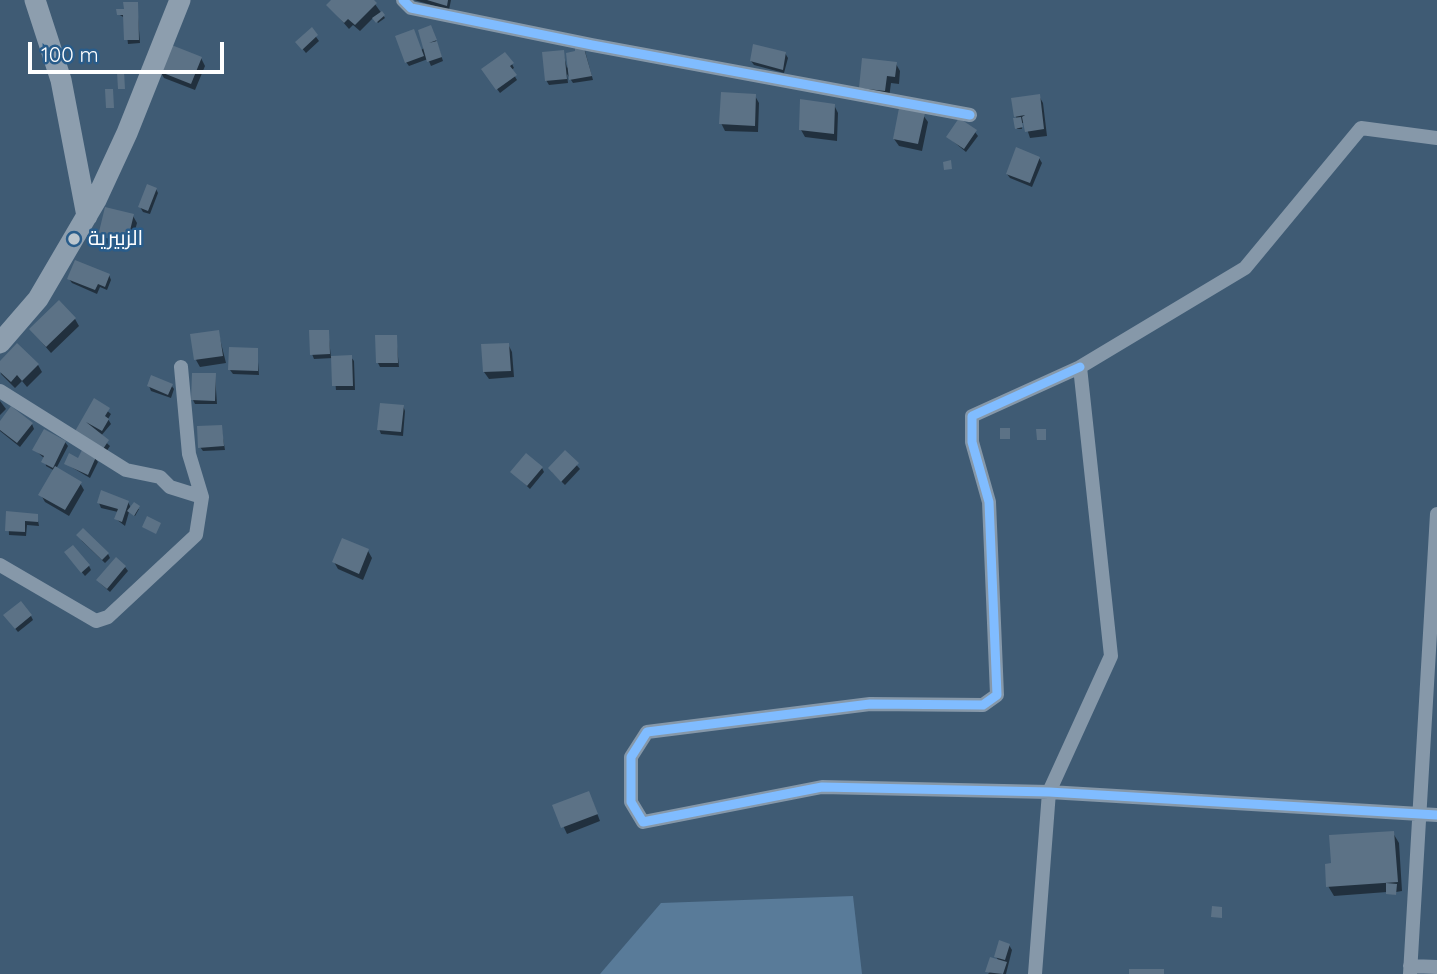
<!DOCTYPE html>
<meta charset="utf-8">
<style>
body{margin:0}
#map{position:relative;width:1437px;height:974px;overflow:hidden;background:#3f5b74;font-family:Quicksand,sans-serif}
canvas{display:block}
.scale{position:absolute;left:28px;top:42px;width:196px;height:32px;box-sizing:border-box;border:4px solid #fff;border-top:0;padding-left:9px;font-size:21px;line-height:24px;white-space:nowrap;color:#fff;-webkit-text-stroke:5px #295c8a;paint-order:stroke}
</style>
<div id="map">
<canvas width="1437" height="974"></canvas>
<div class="scale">100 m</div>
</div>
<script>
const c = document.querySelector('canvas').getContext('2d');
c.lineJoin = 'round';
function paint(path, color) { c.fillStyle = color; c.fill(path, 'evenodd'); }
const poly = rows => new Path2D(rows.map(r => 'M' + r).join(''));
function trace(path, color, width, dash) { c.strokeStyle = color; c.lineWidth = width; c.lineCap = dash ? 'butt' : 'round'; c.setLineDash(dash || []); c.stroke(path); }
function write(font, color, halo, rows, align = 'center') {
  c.font = font + ' Quicksand,Cairo,sans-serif'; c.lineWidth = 5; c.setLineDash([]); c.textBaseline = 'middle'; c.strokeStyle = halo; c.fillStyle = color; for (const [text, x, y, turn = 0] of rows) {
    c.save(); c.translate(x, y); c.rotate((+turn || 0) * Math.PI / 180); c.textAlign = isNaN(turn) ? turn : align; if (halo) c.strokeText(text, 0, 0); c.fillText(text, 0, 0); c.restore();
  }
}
const water = poly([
 [853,896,862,974,600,974,661,903]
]);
const shadow = poly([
 [333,0,372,0,385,18,378,23,374,17,360,31,353,25,349,29,328,5],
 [414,0,451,0,449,10],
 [137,4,140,43,128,44,125,18,118,14],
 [311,30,319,41,306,53,300,46],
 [433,31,443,61,431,66,428,59,409,66,406,62,425,47],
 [585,51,593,80,573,83,567,74,568,83,549,85,546,80,563,52,567,68],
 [785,53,788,58,784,73,754,65,751,61],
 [201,58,205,66,195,90,164,78,160,71],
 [512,64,514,68,511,70,517,80,500,93,486,74],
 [896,64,900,71,899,84,891,83,889,98,860,87],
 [755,96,759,103,758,132,725,131,721,123],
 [1039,96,1043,103,1047,136,1030,138,1025,123,1021,123,1022,129,1017,129,1016,116],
 [834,105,838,113,837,141,805,137,801,130],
 [923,115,928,122,922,151,899,146,894,139],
 [975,132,978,136,966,152,948,137],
 [1039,158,1042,163,1032,187,1010,178,1007,174],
 [156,189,158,193,150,214,143,212,140,207],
 [133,216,137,223,130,249,104,243,100,236],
 [109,275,111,280,107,290,100,287,97,294,72,283,69,279],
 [75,319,79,326,51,353,31,330],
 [218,331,226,363,200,367,196,360],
 [328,331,331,357,351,357,354,361,355,390,336,390,333,358,314,359,312,354],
 [396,336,399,367,380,367,378,363],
 [508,344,512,352,514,377,489,379,484,372,483,346],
 [257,349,259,375,233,374,230,370],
 [0,364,38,365,42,372,27,387,22,381,15,388,1,374],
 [215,375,217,404,195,404,193,400],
 [171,385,174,389,171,398,151,391,149,386],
 [0,401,6,409,0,415],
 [95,401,111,414,108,419,111,424,100,437,110,446,104,455,78,438],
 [403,406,405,411,403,436,381,434,379,429],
 [0,423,32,424,34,429,20,447,0,431],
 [221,426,225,450,203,451,200,447],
 [65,442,68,446,56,469,80,483,84,490,69,516,45,502,41,495,55,471,46,466,45,459,35,450],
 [565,452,580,469,565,485,552,472],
 [95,458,98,462,90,478,66,464],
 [542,468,544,472,530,489,512,472],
 [128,502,131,508,139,509,135,516,129,512,125,526,116,519,118,512,101,508,99,503],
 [8,513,37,515,39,526,27,525,26,536,9,535],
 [81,540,108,554,110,558,105,563],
 [368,551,372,558,363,580,338,569,334,562],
 [69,557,89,566,91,570,85,576],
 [125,567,128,571,110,592,101,584,98,580],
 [31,616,33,620,18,632,8,620],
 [592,800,600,821,567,834,554,806],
 [1393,833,1399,843,1402,891,1396,892,1396,895,1387,892,1334,896,1328,886],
 [1009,945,1012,950,1006,974,988,974,999,962,996,956]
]);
const building = poly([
 [331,0,374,0,377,3,355,25,348,19,344,23,326,5],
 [427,0,448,0,447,6],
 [123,2,138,2,139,40,124,40,123,15,117,15,116,9,124,9],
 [382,11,385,15,376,23,372,18],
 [431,25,437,40,429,43,437,41,442,57,427,62,418,30],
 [312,27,318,35,302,50,295,42],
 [414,29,424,56,405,63,395,36],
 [169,44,202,57,191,84,158,71],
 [753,44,786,52,783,70,750,61],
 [583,45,592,76,569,80,566,53,575,51,575,46],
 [564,50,567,79,545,81,542,52],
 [505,52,514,63,510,66,517,75,496,90,481,69],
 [862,58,897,62,895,77,887,76,885,91,859,88],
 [124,71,125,89,118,89,117,72],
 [105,89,113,89,114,108,106,108],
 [721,92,756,94,755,126,719,124],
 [1040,94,1044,129,1025,132,1022,117,1025,115,1014,117,1011,98],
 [800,99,835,104,834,134,799,130],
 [899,108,925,113,918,144,893,139],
 [1021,117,1023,127,1015,129,1013,118],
 [959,118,977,130,964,149,946,137],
 [1016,147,1040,157,1030,183,1006,174],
 [951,160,952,169,944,170,943,162],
 [147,184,157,188,148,211,138,207],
 [105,207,134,214,127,243,98,236],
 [75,260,110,274,105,287,98,284,95,290,67,279],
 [59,300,76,318,46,347,29,329],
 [219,330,223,356,194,360,190,334],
 [309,330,329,330,330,354,310,355],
 [375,335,397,335,398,363,376,363],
 [17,343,39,364,22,381,17,375,11,382,0,372,0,361],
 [509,343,511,371,483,372,481,344],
 [229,347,258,348,258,371,228,370],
 [352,355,353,386,332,386,331,356],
 [192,373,216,373,215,401,191,400],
 [151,375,173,384,168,395,147,386],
 [94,398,110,408,105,416,109,419,102,431,86,422,109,440,101,452,74,433],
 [380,403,404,405,401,432,377,430],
 [11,406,33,423,17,443,0,430,0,421],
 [222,425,224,446,198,448,197,426],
 [1000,428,1010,428,1010,439,1000,439],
 [44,429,66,441,53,468,41,462,44,456,32,450],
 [1036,429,1046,429,1046,440,1037,440],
 [82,450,96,457,88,475,64,464,69,453,78,458],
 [565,450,579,463,561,482,548,468],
 [526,453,543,467,527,486,510,472],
 [55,466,82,482,65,510,38,495],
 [101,490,129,501,122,522,114,519,118,509,97,503],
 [134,502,140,506,134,516,127,511],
 [6,511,38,514,38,522,25,521,25,532,5,531],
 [147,516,161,523,156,534,142,527],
 [83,528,109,553,102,560,76,535],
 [342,538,369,549,359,574,332,562],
 [73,545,90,565,81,573,64,552],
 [116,557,126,566,107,589,96,580],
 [21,601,32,615,15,629,3,615],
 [589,791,598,814,561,828,552,805],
 [1394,831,1398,882,1326,887,1325,864,1331,863,1329,835],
 [1386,883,1397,884,1396,895,1386,894],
 [1212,906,1222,907,1222,918,1211,917],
 [999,940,1010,944,1005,960,994,957],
 [990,957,1007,962,1003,974,985,972],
 [1129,969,1164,969,1164,974,1129,974]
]);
const street = poly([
 [403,0,411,8,592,45,970,115],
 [1080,367,972,416,972,442,989,502,997,695,983,705,870,704,647,732,631,757,631,802,643,822,822,787,1049,792,1437,815],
 [0,391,126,470,160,477,170,487,202,497],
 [0,565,96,621,108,617,196,535,202,497,189,454,181,367],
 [1410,966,1437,967],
 [1035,974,1049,792,1111,656,1080,367,1245,268,1361,128,1437,138],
 [1410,974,1437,514]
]);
const secondary = poly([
 [35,0,61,80,87,216],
 [0,343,38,299,96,200,127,133,180,0]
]);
const cycleway = poly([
 [403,0,411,8,592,45,970,115],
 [1080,367,972,416,972,442,989,502,997,695,983,705,870,704,647,732,631,757,631,802,643,822,822,787,1049,792,1437,815]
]);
const markers = [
 [74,239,7,"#bcc6ce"]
];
const poiNames = [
 ["الزبيرية",88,239]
];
paint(water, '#597b99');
paint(shadow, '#0007');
paint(building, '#5c7286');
trace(street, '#8698a9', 14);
trace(secondary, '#8d9eae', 21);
trace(cycleway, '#80bcff', 9);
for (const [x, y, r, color] of markers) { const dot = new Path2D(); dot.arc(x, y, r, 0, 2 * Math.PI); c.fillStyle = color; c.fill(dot); trace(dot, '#295c8a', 2.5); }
write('21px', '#fff', '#295c8a', poiNames, 'left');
</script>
